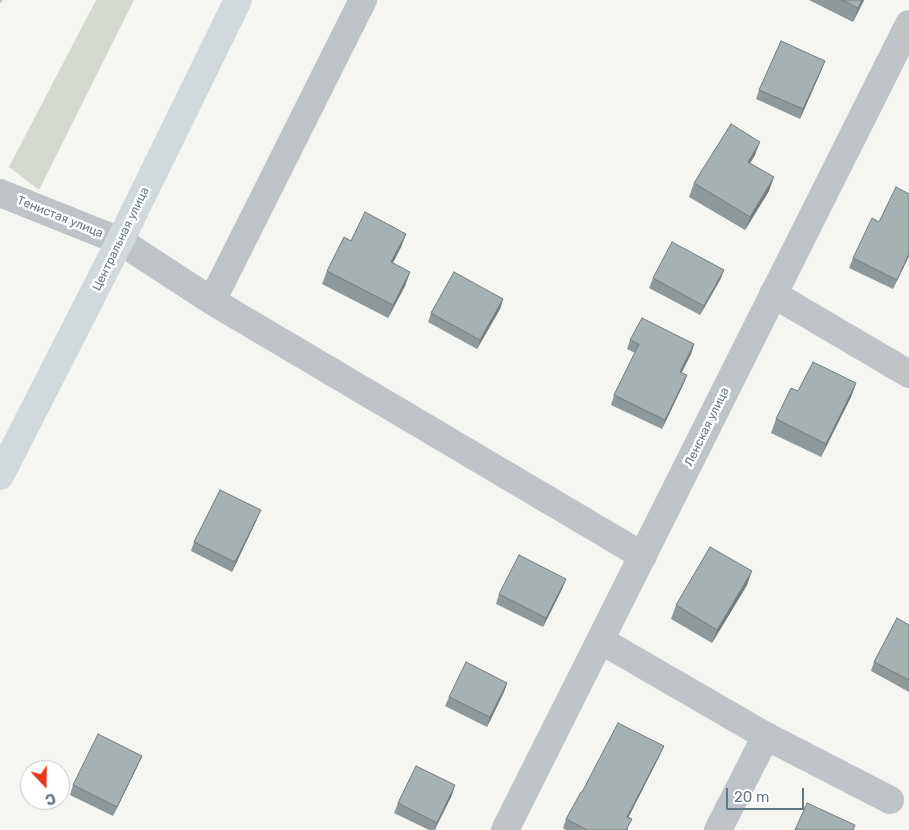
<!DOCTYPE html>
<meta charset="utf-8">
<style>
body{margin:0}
#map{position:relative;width:909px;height:830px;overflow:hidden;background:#f5f5f1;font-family:Rubik,sans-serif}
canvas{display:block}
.north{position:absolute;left:20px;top:760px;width:50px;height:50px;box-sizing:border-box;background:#fff;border:1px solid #c0c9cd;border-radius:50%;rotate:159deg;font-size:14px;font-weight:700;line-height:20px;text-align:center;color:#627883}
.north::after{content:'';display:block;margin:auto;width:18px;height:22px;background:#eb351b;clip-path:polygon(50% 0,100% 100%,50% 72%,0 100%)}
.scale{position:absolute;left:726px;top:788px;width:78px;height:22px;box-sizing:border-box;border:2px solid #627883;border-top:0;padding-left:6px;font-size:15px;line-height:18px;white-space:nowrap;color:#627883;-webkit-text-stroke:4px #fff;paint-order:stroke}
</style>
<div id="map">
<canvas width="909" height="830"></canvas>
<div class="north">С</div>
<div class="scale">20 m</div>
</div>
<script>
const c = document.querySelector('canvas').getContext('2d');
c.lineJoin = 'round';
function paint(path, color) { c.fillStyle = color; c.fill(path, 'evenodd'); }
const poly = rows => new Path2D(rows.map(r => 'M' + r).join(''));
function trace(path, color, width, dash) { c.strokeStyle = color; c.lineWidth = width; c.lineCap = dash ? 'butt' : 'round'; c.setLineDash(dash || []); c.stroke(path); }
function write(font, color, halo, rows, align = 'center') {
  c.font = font + ' Rubik,sans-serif'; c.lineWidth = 5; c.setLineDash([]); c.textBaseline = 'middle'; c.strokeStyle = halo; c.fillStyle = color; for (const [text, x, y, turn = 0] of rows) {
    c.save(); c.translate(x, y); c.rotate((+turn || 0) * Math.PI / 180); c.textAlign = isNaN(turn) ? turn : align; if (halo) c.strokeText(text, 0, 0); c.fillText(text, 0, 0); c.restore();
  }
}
const green = poly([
 [96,0,134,0,39,190,9,167]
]);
const path = poly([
 [0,2,1,0]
]);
const minor = poly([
 [0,193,120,241,212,301,643,556],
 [773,294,909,374],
 [212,301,363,0],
 [600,640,766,736,890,800],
 [505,830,909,24],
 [718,830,766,736]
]);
const major = poly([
 [0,476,120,241,238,0]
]);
const wall = poly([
 [809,0,864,0,853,22],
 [821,71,800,119,756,99,759,90],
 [755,155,750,163,769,191,745,230,689,197,694,183],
 [879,222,909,256,893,289,849,268,853,258],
 [406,234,401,247,393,263,410,272,405,286,388,318,322,284,327,271,351,241],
 [724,270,720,280,700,315,649,288,653,278],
 [503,299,500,309,477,349,428,322,431,313],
 [630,340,694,344,691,354,681,373,687,375,683,385,662,429,611,405,614,395,635,353,627,349],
 [856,383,851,397,821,457,771,433,776,419,798,391],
 [257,519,232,572,191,551,194,542],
 [566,579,562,589,543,627,496,604,499,594],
 [747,585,712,643,671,619,676,605],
 [909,625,909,692,871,671,874,662],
 [507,683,504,692,487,727,445,706,449,697],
 [664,746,660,755,628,818,628,830,566,830,563,828,566,819,582,792],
 [142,756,138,765,113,816,70,795,73,785],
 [452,795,435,830,429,830,394,813,398,803]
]);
const shadedWall = poly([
 [862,0,864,0,853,22,858,8],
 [825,61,821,71,800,119,803,109],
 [760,142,755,155,743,175,748,162],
 [774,177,769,191,745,230,750,217],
 [406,234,401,247,386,276,391,262],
 [909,254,909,256,893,289,897,280],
 [724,270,720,280,700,315,704,306],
 [410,272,405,286,388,318,393,305],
 [503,299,500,309,477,349,480,340],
 [694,344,691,354,677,382,680,372],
 [687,375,683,385,662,429,665,420],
 [856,383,851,397,821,457,826,444],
 [261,510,257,519,232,572,235,562],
 [752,571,747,585,712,643,717,630],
 [566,579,562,589,543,627,546,618],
 [507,683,504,692,487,727,490,717],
 [664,746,660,755,624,826,627,817],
 [142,756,138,765,113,816,117,807],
 [455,785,452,795,434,830,437,823]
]);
const building = poly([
 [842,0,862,0,858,8,842,0],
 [781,41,825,61,803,109,759,90,781,41],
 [731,124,760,142,748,162,774,177,750,217,694,183,731,124],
 [896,187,909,194,909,254,897,280,853,258,872,218,879,222,896,187],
 [365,212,406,234,391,262,410,272,393,305,327,271,344,237,351,241,365,212],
 [672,242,724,270,704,306,653,278,672,242],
 [454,272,503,299,480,340,431,313,454,272],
 [642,318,694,344,680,372,687,375,665,420,614,395,639,344,630,340,642,318],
 [813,362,856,383,826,444,776,419,791,388,798,391,813,362],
 [220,490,261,510,235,562,194,542,220,490],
 [710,547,752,571,717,630,676,605,710,547],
 [519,555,566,579,546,618,499,594,519,555],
 [897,618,909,625,909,680,874,662,897,618],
 [466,662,507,683,490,717,449,697,466,662],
 [618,723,664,746,627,817,632,819,626,830,587,830,566,819,581,792,582,792,618,723],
 [98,734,142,756,117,807,73,785,98,734],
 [416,766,455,785,437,823,398,803,416,766],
 [807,803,855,825,853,830,795,830,807,803]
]);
const streetNames = [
 ["Тенистая улица",60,217,22],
 ["Центральная улица",121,239,-64],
 ["Ленская улица",707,427,-64]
];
paint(green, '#d5dad0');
trace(path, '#b7bbbd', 3, [2.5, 2.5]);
trace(minor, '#bdc3c6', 28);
trace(major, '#d2d9dc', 28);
paint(wall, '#8f989b');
paint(shadedWall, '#747c7e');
paint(building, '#a6b1b4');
trace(building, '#747c7e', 1);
write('12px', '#627883', '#fff', streetNames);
</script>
